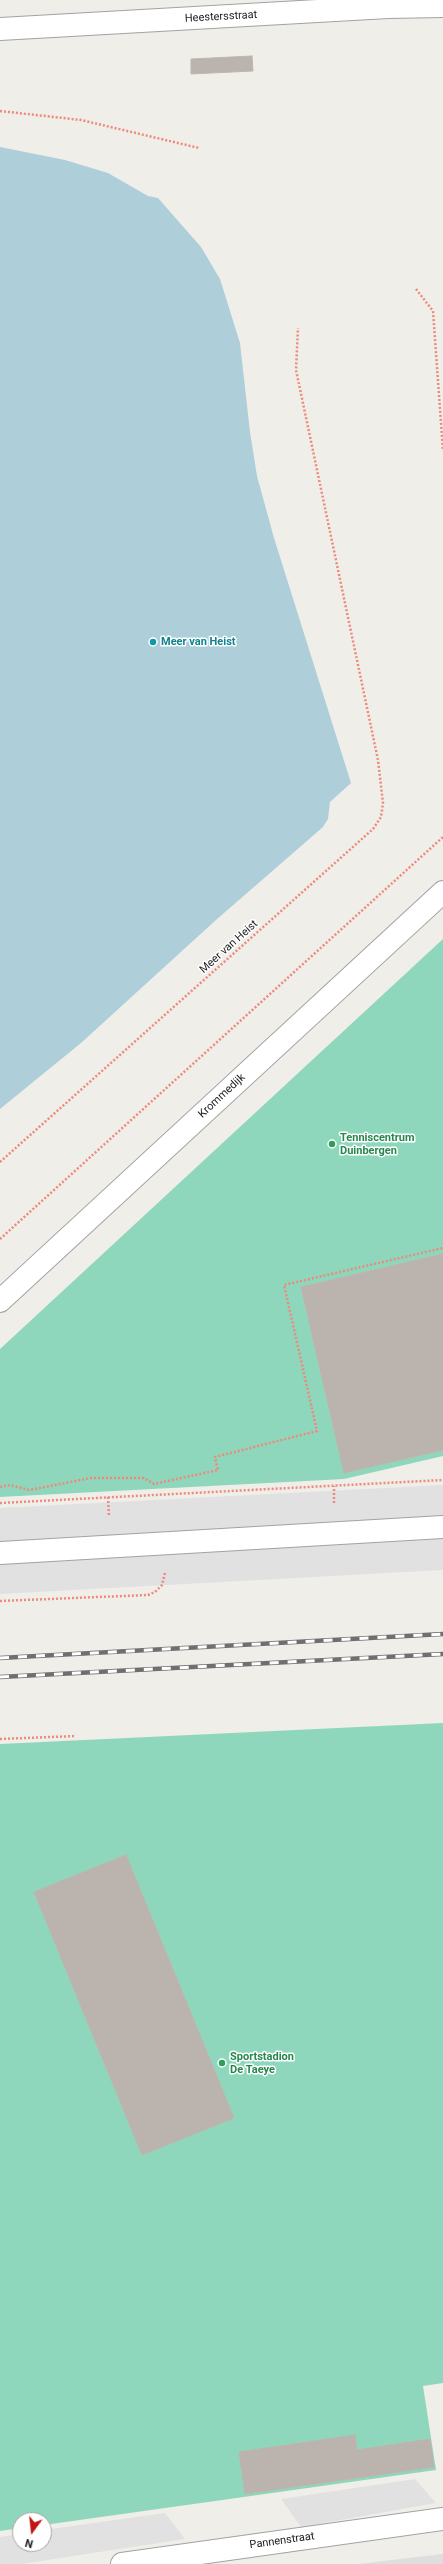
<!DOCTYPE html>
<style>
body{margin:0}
#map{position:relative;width:443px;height:2564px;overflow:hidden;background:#f0eee9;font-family:Roboto,sans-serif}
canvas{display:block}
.north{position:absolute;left:12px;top:2512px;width:40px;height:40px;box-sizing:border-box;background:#fff;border:1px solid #a6a6a6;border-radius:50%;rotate:195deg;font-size:11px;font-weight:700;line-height:16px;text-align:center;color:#212121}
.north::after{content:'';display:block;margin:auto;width:14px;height:18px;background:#bf1513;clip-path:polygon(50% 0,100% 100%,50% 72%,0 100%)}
</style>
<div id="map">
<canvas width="443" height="2564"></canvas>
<div class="north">N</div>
</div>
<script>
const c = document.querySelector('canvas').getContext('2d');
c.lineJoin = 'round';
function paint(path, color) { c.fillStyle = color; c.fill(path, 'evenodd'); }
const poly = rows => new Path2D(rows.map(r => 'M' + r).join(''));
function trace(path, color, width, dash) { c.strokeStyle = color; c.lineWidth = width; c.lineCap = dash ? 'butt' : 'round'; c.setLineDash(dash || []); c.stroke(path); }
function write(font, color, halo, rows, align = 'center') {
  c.font = font + ' Roboto,sans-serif'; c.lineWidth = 3; c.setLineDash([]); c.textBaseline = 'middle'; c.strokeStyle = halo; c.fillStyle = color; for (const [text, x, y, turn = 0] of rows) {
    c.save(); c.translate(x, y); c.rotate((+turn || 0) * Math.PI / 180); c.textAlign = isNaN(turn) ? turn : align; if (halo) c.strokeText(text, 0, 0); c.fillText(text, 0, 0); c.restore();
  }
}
const residential = poly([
 [443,2554,443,2564,358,2564]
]);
const pitch = poly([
 [443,939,443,1456,344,1479,0,1497,0,1349],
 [443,1723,443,2383,423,2386,436,2470,44,2525,44,2520,20,2520,20,2528,0,2531,0,1744]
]);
const parking = poly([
 [443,1485,443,1570,0,1594,0,1508],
 [415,2479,436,2503,301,2527,281,2499],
 [165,2513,185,2539,21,2564,0,2564,0,2537,20,2534,20,2544,44,2544,44,2530]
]);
const water = poly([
 [0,147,65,160,108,173,148,196,158,198,201,247,220,279,240,343,250,432,257,476,274,538,351,783,330,802,328,819,323,827,216,920,81,1043,0,1109]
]);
const building = poly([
 [252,56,253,71,191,74,191,59,252,56],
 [443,1254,443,1450,344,1473,301,1287,443,1254],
 [126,1855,234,2118,142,2155,34,1892,126,1855],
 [355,2435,357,2450,430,2439,434,2467,245,2494,239,2452,355,2435]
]);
const path = poly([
 [0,111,81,120,199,148],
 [416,289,433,311,443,451],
 [0,1162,373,829,381,817,383,803,378,760,296,370,298,328],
 [0,1239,443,837],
 [0,1487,10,1485,29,1490,91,1478,144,1478,154,1484,218,1470,215,1457,317,1431,284,1285,443,1248],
 [108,1497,109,1517],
 [0,1503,443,1480],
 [334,1503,334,1486],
 [0,1601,148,1595,155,1592,162,1585,165,1573],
 [0,1739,76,1736]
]);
const minor = poly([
 [0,29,388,7,443,6],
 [0,1301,443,892],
 [0,1553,443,1527],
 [122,2564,443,2519]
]);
const rail = poly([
 [0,1658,443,1634],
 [0,1677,443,1654]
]);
const markers = [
 [153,642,4,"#0f9aa8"],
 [332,1144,4,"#2e9e5b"],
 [222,2063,4,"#2e9e5b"]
];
const streetNames = [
 ["Heestersstraat",221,17,-3],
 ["Meer van Heist",229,947,-42],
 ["Krommedijk",222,1096,-43],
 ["Pannenstraat",282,2541,-8]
];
const cultureNames = [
 ["Meer van Heist",161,642]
];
const leisureNames = [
 ["Tenniscentrum",340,1138],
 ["Duinbergen",340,1151],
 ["Sportstadion",230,2057],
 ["De Taeye",230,2070]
];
paint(residential, '#dfdede');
paint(pitch, '#8fd7bc');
paint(parking, '#e1e1e1');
paint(water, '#aecfda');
paint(building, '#bab3ae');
trace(building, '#c1b5ac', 1);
trace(minor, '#a2a2a2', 24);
trace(path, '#ed897d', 2.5, [2, 2]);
trace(minor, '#fff', 22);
trace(rail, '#6f6f6f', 4.5);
trace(rail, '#fff', 3, [9]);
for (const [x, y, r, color] of markers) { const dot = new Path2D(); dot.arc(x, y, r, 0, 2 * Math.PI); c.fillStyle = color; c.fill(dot); trace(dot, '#fff', 1.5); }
write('11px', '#212121', '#fff', streetNames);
write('bold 11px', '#0d838f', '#fff', cultureNames, 'left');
write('bold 11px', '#27864d', '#fff', leisureNames, 'left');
</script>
